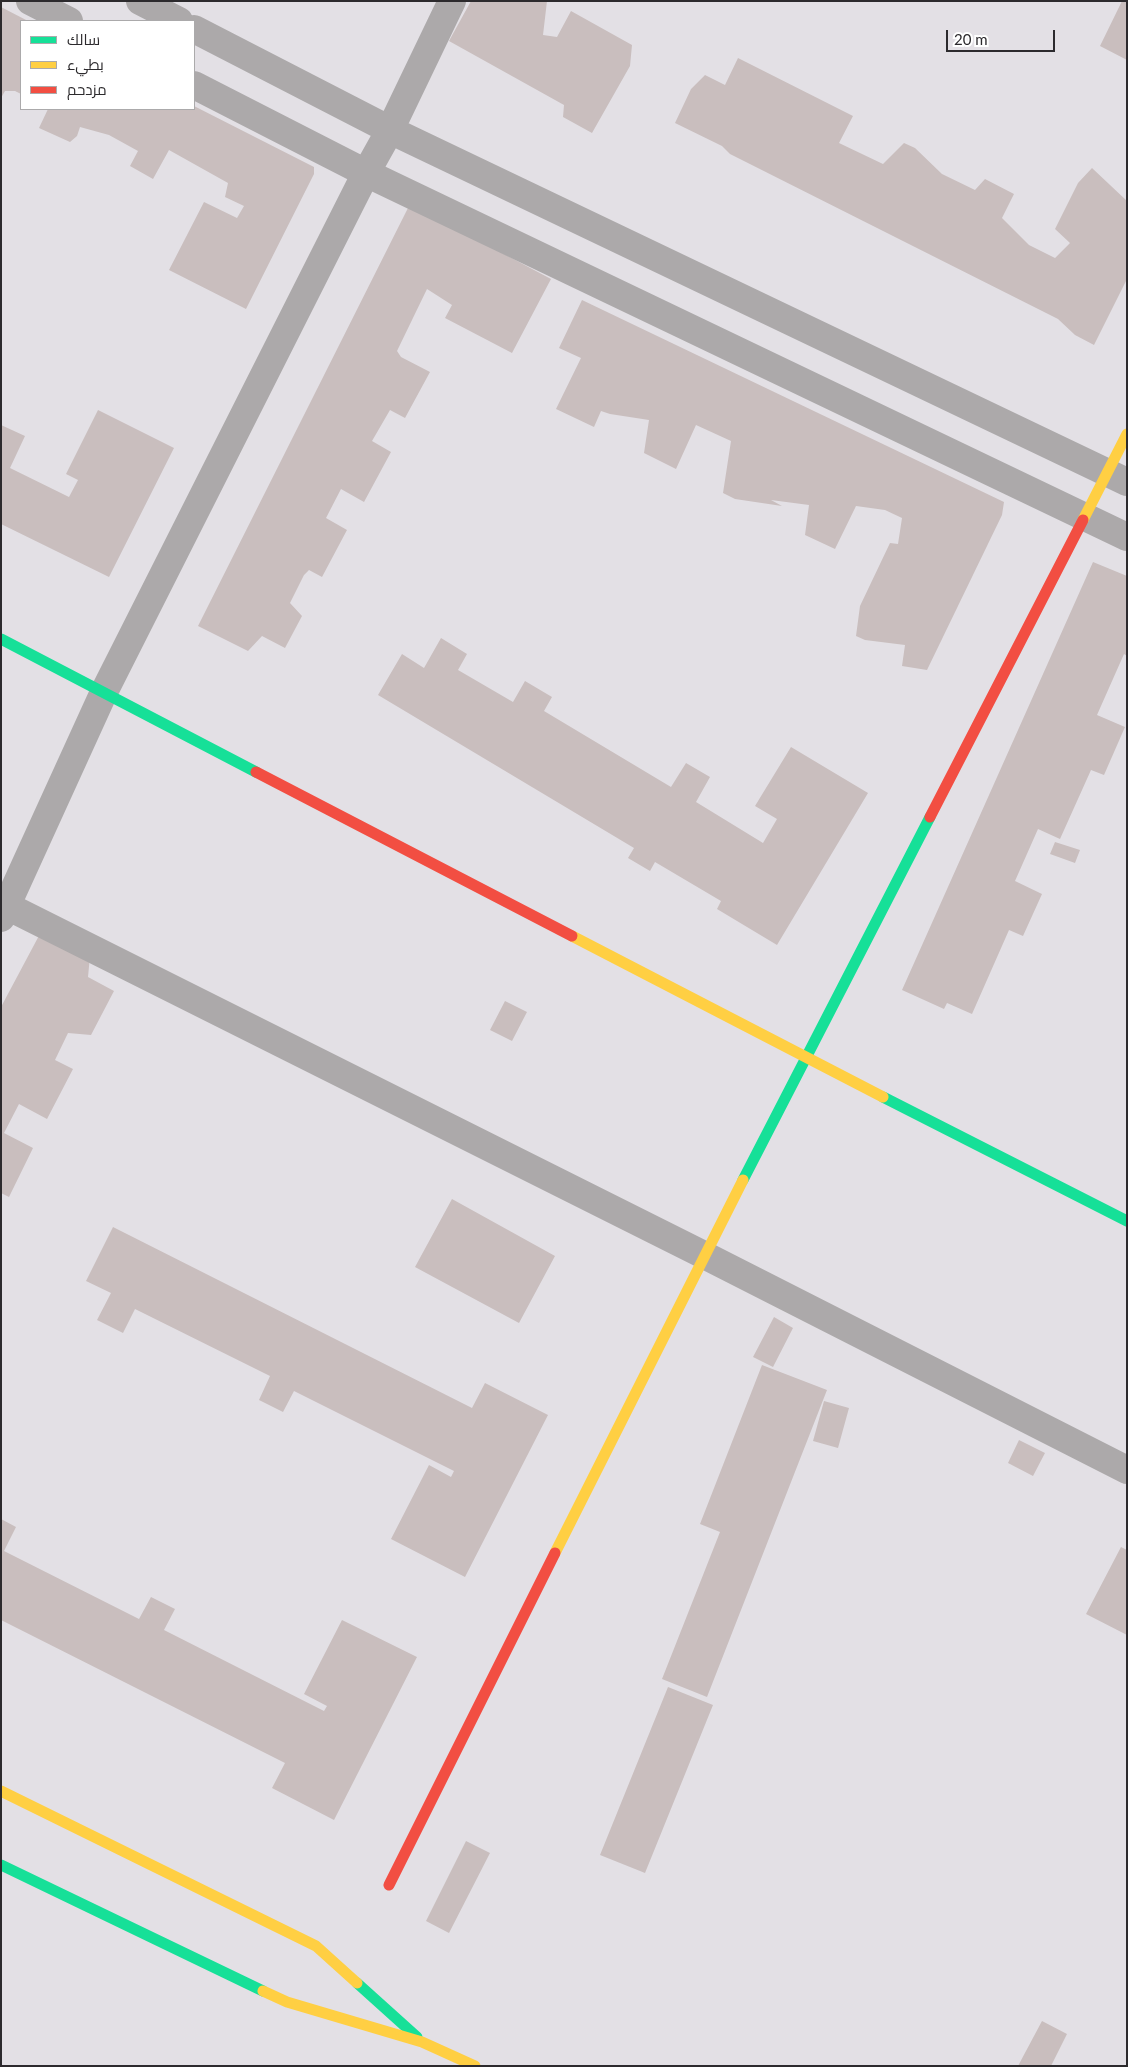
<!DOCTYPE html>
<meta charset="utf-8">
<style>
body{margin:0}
#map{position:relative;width:1128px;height:2067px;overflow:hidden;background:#e3e0e5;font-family:Lato,Cairo,sans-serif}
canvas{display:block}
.frame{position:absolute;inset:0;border:2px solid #2c2a2d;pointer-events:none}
.legend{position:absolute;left:20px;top:20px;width:175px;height:90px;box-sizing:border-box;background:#fff;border:1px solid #abaaab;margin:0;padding:6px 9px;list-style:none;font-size:15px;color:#2c2a2d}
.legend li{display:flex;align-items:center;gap:10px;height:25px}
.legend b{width:25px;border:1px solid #abaaab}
.scale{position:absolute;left:946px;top:30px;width:109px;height:22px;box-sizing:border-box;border:2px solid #2c2a2d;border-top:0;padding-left:6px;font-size:15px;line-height:18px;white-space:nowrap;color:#2c2a2d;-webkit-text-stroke:4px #fff;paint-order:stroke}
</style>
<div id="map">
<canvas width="1128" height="2067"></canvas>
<div class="frame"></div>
<ul class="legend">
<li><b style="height:6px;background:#16e098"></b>سالك</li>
<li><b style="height:6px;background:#ffcf43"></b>بطيء</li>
<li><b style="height:6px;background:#f24e42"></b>مزدحم</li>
</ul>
<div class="scale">20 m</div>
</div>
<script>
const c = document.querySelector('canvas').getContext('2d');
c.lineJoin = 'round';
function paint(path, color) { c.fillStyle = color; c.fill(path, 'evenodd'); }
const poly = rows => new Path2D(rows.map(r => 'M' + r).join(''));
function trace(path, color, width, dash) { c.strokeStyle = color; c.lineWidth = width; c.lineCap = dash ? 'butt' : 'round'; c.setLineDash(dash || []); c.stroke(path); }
const building = poly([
 [471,1,547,1,543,35,557,37,571,11,632,45,630,66,592,133,563,117,564,105,449,41],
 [1122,1,1127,1,1127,60,1100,46],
 [1,7,28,21,21,21,21,94,15,91,5,91,1,98],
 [738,58,853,116,839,143,883,164,904,143,915,148,942,174,975,190,985,179,1014,194,1002,218,1029,245,1055,258,1070,243,1055,229,1078,183,1092,168,1127,201,1127,279,1094,345,1075,335,1058,319,730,154,722,146,675,123,691,89,705,75,725,85],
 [194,106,314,167,314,174,246,309,169,270,204,202,237,218,244,206,225,197,228,183,169,150,153,179,130,166,138,151,109,135,80,127,77,136,70,142,39,128,48,109,194,109],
 [410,204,551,279,512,353,445,318,452,305,427,289,397,351,401,357,430,372,405,418,390,410,372,441,391,452,364,502,341,489,326,518,347,530,322,577,309,570,304,575,290,603,302,616,285,648,262,636,248,651,198,626],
 [582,300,1004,502,1002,515,927,670,902,666,905,645,865,640,856,636,860,606,890,543,898,544,902,518,885,510,856,506,835,549,805,535,809,505,771,500,782,506,735,499,723,493,731,441,696,425,676,469,644,453,649,420,610,414,601,411,594,427,556,409,581,358,559,348],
 [98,410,174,448,109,577,1,524,1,425,25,436,10,468,69,497,78,480,66,474],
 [1093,562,1127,576,1127,656,1124,654,1097,715,1125,727,1104,775,1091,770,1060,839,1038,829,1015,881,1042,894,1023,936,1009,930,972,1014,947,1003,944,1009,902,990],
 [441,638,467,654,458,670,513,702,525,681,552,697,544,711,671,787,686,763,710,777,696,802,763,843,777,819,755,806,791,747,868,793,777,945,717,909,721,901,655,862,650,871,628,858,634,848,378,695,402,654,424,668],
 [1055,842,1080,850,1075,863,1050,854],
 [42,930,90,956,88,977,114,991,91,1035,68,1033,55,1060,73,1069,47,1119,19,1104,4,1133,33,1148,9,1197,1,1193,1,1007],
 [505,1001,527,1012,512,1041,490,1030],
 [452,1199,555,1256,519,1323,415,1267],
 [113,1227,472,1408,485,1383,548,1415,465,1577,391,1539,429,1465,451,1477,454,1471,294,1391,283,1412,259,1400,270,1376,135,1309,123,1333,97,1320,111,1293,86,1281],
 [774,1317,793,1328,773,1367,753,1357],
 [762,1365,827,1390,707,1697,662,1679,720,1532,700,1524],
 [824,1401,849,1408,838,1448,813,1441],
 [1019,1440,1045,1453,1033,1476,1008,1463],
 [1,1519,16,1527,4,1551,139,1619,151,1597,175,1609,164,1630,324,1711,327,1706,304,1694,342,1620,417,1657,334,1820,272,1788,285,1763,1,1620],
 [1121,1547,1127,1550,1127,1635,1086,1614],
 [668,1687,713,1705,645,1873,600,1855],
 [466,1841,490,1853,449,1933,426,1921],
 [1042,2021,1067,2034,1051,2066,1018,2066]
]);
const street = poly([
 [30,1,69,21],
 [140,1,179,21],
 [194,29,390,130,1127,482],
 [194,85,366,173,1127,537],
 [1,903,704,1255,1127,1470],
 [1,918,104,692,366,173,390,130,452,1]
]);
const fast = poly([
 [1,639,256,772],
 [883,1097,1127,1221],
 [743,1180,930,817],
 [1,1865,263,1991],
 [357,1983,417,2037]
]);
const slow = poly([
 [1083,520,1127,434],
 [572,936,883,1097],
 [555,1553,743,1180],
 [1,1791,316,1946,357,1983],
 [263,1991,287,2002,422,2042,475,2066]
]);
const jam = poly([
 [256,772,572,936],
 [930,817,1083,520],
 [389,1885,555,1553]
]);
paint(building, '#c9bebe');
trace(street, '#aca9aa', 28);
trace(fast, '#16e098', 11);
trace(slow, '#ffcf43', 11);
trace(jam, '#f24e42', 11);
</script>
